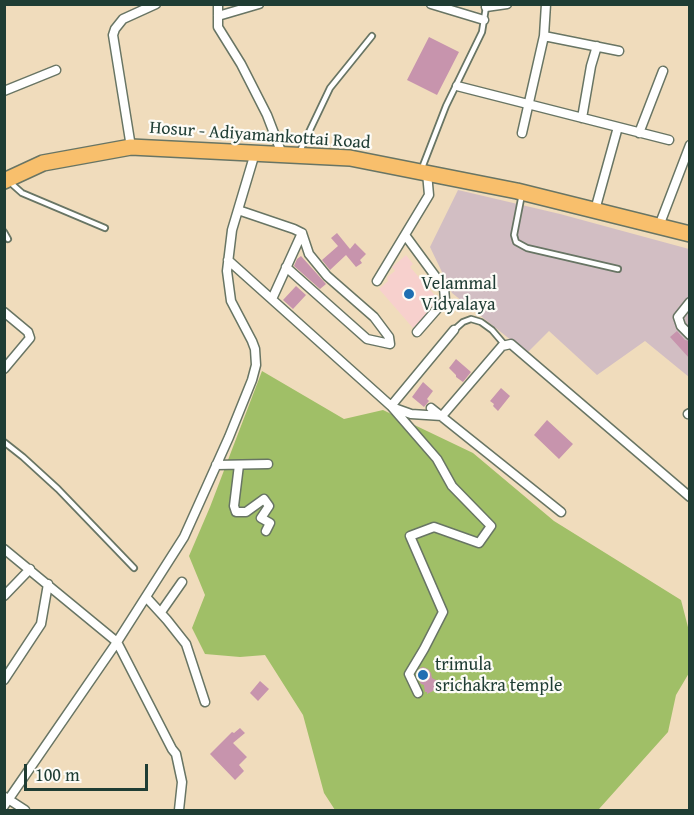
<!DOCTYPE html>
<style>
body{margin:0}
#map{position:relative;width:694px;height:815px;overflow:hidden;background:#f0dcbc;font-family:"Gentium Book Plus",serif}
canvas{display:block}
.frame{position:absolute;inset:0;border:6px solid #1f3d34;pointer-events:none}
.scale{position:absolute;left:24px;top:764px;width:124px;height:27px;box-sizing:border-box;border:3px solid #1f3d34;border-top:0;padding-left:8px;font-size:18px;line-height:21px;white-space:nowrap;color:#1f3d34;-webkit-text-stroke:4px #fdfcf7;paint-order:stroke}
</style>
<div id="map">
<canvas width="694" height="815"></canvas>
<div class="frame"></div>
<div class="scale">100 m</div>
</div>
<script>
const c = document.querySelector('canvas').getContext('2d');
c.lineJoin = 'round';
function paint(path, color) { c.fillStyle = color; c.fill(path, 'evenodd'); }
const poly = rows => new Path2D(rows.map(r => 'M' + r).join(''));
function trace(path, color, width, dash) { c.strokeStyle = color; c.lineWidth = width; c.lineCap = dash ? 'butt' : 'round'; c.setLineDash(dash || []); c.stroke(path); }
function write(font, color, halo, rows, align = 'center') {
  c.font = font + ' "Gentium Book Plus",serif'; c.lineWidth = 4.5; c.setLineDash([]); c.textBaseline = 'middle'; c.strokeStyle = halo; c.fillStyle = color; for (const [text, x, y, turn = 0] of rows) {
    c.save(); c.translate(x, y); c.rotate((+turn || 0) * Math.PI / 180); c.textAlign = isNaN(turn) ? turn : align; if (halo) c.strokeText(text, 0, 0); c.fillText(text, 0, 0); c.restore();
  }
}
const built = poly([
 [406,255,413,264,410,267,439,300,430,308,432,311,413,328,379,289,388,281,387,277,395,271,392,267]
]);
const industrial = poly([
 [458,190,560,214,689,249,689,377,645,341,597,375,549,331,527,353,452,293,430,247]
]);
const green = poly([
 [262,371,344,419,383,410,473,453,554,521,681,600,689,631,689,673,676,695,668,732,599,809,596,810,335,810,324,793,303,715,265,655,240,657,205,654,192,628,205,595,189,556,210,507]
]);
const building = poly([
 [429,37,459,52,437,95,407,80],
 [337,233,350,249,355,243,366,254,360,260,362,263,356,267,346,255,330,270,322,260,338,246,331,238],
 [301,256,326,284,320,289,294,266,297,259],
 [296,286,306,295,293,309,283,300],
 [677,331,685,340,690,341,690,359,670,337],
 [456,359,471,372,463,382,456,377,456,375,449,368],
 [423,382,433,391,427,399,429,401,424,407,412,397],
 [501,388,510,396,498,411,493,406,494,404,490,401],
 [547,420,573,444,559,459,534,435],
 [423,667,428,669,431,673,432,678,438,681,433,691,427,694,427,692,425,692,424,685,421,684,416,674,420,668],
 [260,681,269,689,258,701,250,693],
 [240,728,245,733,233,743,247,757,239,765,244,771,235,780,210,754,232,732,234,733]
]);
const lane = poly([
 [299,153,330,88,372,36],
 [422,168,446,106,482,32,486,7],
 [11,180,13,185,22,193,105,228],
 [522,194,514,235,516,242,527,248,618,269],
 [4,232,8,239],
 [454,330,463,322,471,319,481,322,492,330,504,344],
 [4,442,23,457,58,489,134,568]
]);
const street = poly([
 [218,4,218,27,241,64,267,115,282,154],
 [431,4,484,20],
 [486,7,507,4],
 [218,16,259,4],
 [544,36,619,51],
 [457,86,669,140],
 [4,91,56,70],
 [582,118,591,66,597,46],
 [522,133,544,36,546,4],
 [639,133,663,71],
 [131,147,113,35,115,29,123,19,156,4],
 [238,210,294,229,302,233,309,254,327,276,374,317,389,337,390,344,367,339,286,267],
 [595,210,618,127],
 [659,226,690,145],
 [405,235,444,288,445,300,417,332],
 [228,260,391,406,397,409,411,414,442,416,502,346,511,344,690,497],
 [377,281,429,195,427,173],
 [272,299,302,233],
 [690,302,678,317,681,326,690,335],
 [4,312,28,332,30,338,4,369],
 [431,408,561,512],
 [688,414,690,413],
 [216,465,268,464],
 [239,465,234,506,236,512,246,512,264,499,269,506,261,518,270,523,266,531],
 [4,549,117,642,172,749,176,754,182,782,179,810],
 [4,596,30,569],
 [146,597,167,620,186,644,205,702],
 [161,612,182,582],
 [4,680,41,624,48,584],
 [418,693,409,674,424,649,443,612,410,536,434,527,479,543,491,526,452,486,437,459,391,406,454,330],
 [5,797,25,810],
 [4,806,117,642,184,537,229,437,252,380,256,365,255,349,252,341,231,301,227,271,232,230,255,153]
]);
const highway = poly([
 [4,181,43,163,131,147,350,158,517,191,690,234]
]);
const markers = [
 [409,294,6,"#1f6fb2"],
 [423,675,6,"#1f6fb2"]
];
const streetNames = [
 ["Hosur - Adiyamankottai Road",260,136,4]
];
const poiNames = [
 ["Velammal",421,284],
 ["Vidyalaya",421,305],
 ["trimula",435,665],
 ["srichakra temple",435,686]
];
paint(built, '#f7d0cd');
paint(industrial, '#d2bec3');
paint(green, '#a0bf67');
paint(building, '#c794ad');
trace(lane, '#687564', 8);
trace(street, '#687564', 11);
trace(highway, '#687564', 18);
trace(lane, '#fff', 4.5);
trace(street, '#fff', 8);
trace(highway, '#f8bf6c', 15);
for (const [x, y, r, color] of markers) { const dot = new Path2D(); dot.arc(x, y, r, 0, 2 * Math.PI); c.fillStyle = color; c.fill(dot); trace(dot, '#fdfcf7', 2); }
write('18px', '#1f3d34', '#fdfcf7', streetNames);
write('18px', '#1f3d34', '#fdfcf7', poiNames, 'left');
</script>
